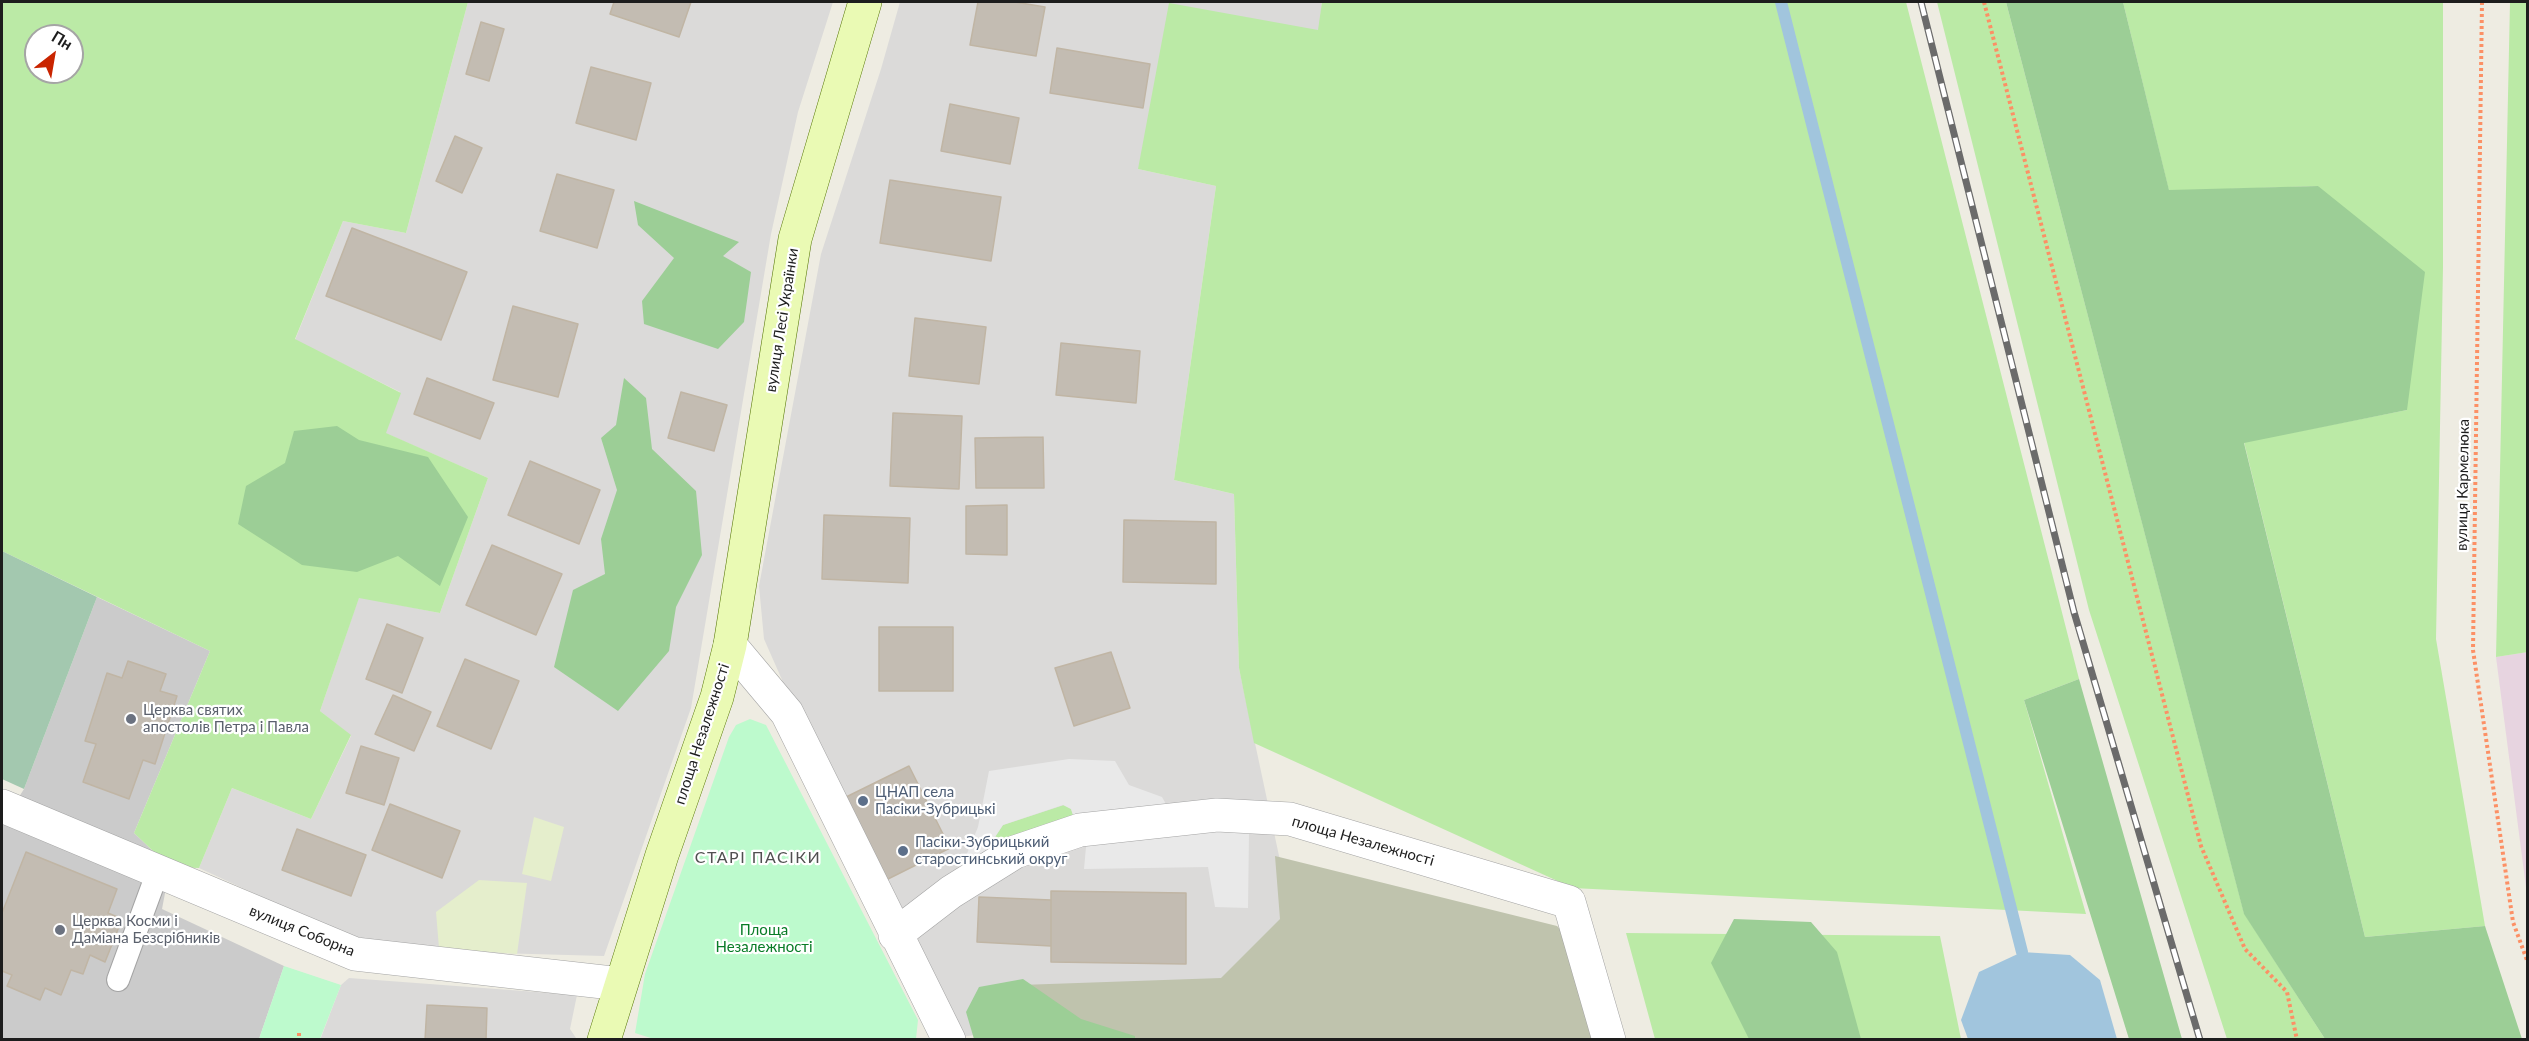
<!DOCTYPE html>
<meta charset="utf-8">
<style>
body{margin:0}
#map{position:relative;width:2529px;height:1041px;overflow:hidden;background:#eeece2;font-family:Lato,sans-serif}
canvas{display:block}
.frame{position:absolute;inset:0;border:3px solid #1d1d1d;pointer-events:none}
.north{position:absolute;left:24px;top:24px;width:60px;height:60px;box-sizing:border-box;background:#fff;border:2px solid #a5a5a5;border-radius:50%;rotate:31deg;font-size:16px;font-weight:700;line-height:24px;text-align:center;color:#1d1d1d}
.north::after{content:'';display:block;margin:auto;width:21px;height:27px;background:#c92400;clip-path:polygon(50% 0,100% 100%,50% 72%,0 100%)}
</style>
<div id="map">
<canvas width="2529" height="1041"></canvas>
<div class="frame"></div>
<div class="north">Пн</div>
</div>
<script>
const c = document.querySelector('canvas').getContext('2d');
c.lineJoin = 'round';
function paint(path, color) { c.fillStyle = color; c.fill(path, 'evenodd'); }
const poly = rows => new Path2D(rows.map(r => 'M' + r).join(''));
function trace(path, color, width, dash) { c.strokeStyle = color; c.lineWidth = width; c.lineCap = dash ? 'butt' : 'round'; c.setLineDash(dash || []); c.stroke(path); }
function write(font, color, halo, rows, align = 'center') {
  c.font = font + ' Lato,sans-serif'; c.lineWidth = 4.5; c.setLineDash([]); c.textBaseline = 'middle'; c.strokeStyle = halo; c.fillStyle = color; for (const [text, x, y, turn = 0] of rows) {
    c.save(); c.translate(x, y); c.rotate((+turn || 0) * Math.PI / 180); c.textAlign = isNaN(turn) ? turn : align; if (halo) c.strokeText(text, 0, 0); c.fillText(text, 0, 0); c.restore();
  }
}
const residential = poly([
 [468,2,833,2,798,112,771,234,691,708,604,956,496,953,359,942,199,868,232,788,311,819,351,736,320,711,359,597,440,613,488,478,385,433,400,392,295,340,343,221,406,233],
 [900,2,1322,2,1319,30,1138,169,1216,186,1174,480,1234,494,1239,668,1295,931,1220,1000,961,1037,828,784,764,639,759,586,821,254,881,69],
 [349,978,577,995,570,1029,576,1038,320,1040,341,985]
]);
const industrial = poly([
 [2527,652,2527,895,2496,657]
]);
const religious = poly([
 [97,597,210,651,134,833,170,867,162,909,284,966,259,1039,2,1039,2,824,24,789]
]);
const construction = poly([
 [1275,856,1557,926,1572,942,1599,1039,997,1039,992,986,1221,978,1280,919]
]);
const farmland = poly([
 [534,817,564,827,551,881,522,874],
 [479,880,527,883,517,954,439,948,436,912]
]);
const grass = poly([
 [2,2,468,2,406,233,343,221,295,339,401,393,386,433,488,478,440,613,359,598,320,711,351,735,311,819,232,788,199,868,170,867,134,833,210,651,2,551],
 [36,36,72,36,72,72,36,72],
 [1322,2,1906,2,2079,679,2024,700,2086,914,1573,888,1254,743,1239,668,1234,494,1174,480,1216,186,1138,169,1169,3,1318,30],
 [1937,2,2006,2,2244,913,2325,1039,2227,1039,2089,610],
 [2123,2,2443,2,2443,267,2436,639,2485,926,2365,937,2244,442,2407,410,2318,186,2169,191],
 [2510,2,2527,2,2528,652,2496,657],
 [1064,805,1071,809,1073,815,1066,834,1000,862,995,837,1003,825],
 [1626,933,1940,936,1961,1039,1655,1039]
]);
const forest = poly([
 [2006,2,2123,2,2169,190,2318,186,2425,272,2407,410,2244,443,2365,937,2485,926,2522,1039,2325,1039,2244,914],
 [634,201,739,242,723,256,751,272,744,322,718,349,644,324,642,301,674,258,638,225],
 [624,378,646,398,652,449,696,491,702,555,676,607,669,651,618,711,554,667,573,590,605,574,601,539,617,490,601,438,616,425],
 [337,426,359,440,428,457,468,517,440,586,398,556,357,572,302,565,238,524,246,486,285,463,294,431],
 [2079,679,2182,1039,2129,1039,2024,700],
 [1734,919,1811,922,1837,952,1861,1039,1749,1039,1711,963],
 [1023,979,1081,1019,1135,1036,1135,1039,974,1039,966,1012,979,987]
]);
const cemetery = poly([
 [2,551,97,597,24,789,2,779]
]);
const park = poly([
 [750,719,766,725,918,1020,916,1039,657,1040,635,1033,645,974,729,737,736,725],
 [284,966,341,985,320,1039,259,1039]
]);
const parking = poly([
 [1069,759,1115,761,1129,785,1162,797,1175,820,1066,834,1073,815,1071,809,1063,805,1003,825,995,837,1000,862,951,892,978,827,989,771],
 [1222,821,1249,833,1248,908,1215,907,1208,867,1084,869,1087,836]
]);
const water = poly([
 [2022,952,2070,955,2100,980,2117,1039,1968,1039,1961,1020,1979,972]
]);
const stream = poly([
 [1781,2,2022,952]
]);
const building = poly([
 [614,2,691,2,679,37,610,14,614,2],
 [978,2,1015,2,1045,7,1036,56,970,45,978,2],
 [481,22,504,29,489,81,466,74,481,22],
 [1057,48,1150,64,1143,108,1050,93,1057,48],
 [591,67,651,83,636,140,576,123,591,67],
 [950,104,1019,118,1010,164,941,151,950,104],
 [455,136,482,148,462,193,436,181,455,136],
 [557,174,614,190,597,248,540,231,557,174],
 [890,180,1001,197,991,261,880,243,890,180],
 [352,228,467,272,441,340,326,296,352,228],
 [513,306,578,324,558,397,493,380,513,306],
 [915,318,986,327,979,384,909,376,915,318],
 [1061,343,1140,351,1136,403,1056,395,1061,343],
 [427,378,494,403,480,439,414,414,427,378],
 [681,392,727,405,714,451,668,438,681,392],
 [893,413,962,416,959,489,890,486,893,413],
 [1043,437,1044,488,976,488,975,438,1043,437],
 [530,461,600,490,579,544,508,515,530,461],
 [1007,505,1007,555,966,554,966,506,1007,505],
 [824,515,910,518,908,583,822,579,824,515],
 [1124,520,1216,522,1216,584,1123,582,1124,520],
 [492,545,562,574,536,635,466,605,492,545],
 [387,624,423,638,402,693,366,679,387,624],
 [879,627,953,627,953,691,879,691,879,627],
 [1111,652,1130,708,1074,726,1055,668,1111,652],
 [465,659,519,681,491,749,437,726,465,659],
 [128,661,166,674,160,691,177,696,155,764,143,760,129,799,83,782,96,744,85,741,107,673,122,678,128,661],
 [393,695,431,712,414,751,375,734,393,695],
 [361,746,399,758,384,805,346,793,361,746],
 [909,766,950,848,884,881,842,799,909,766],
 [390,804,460,831,442,878,372,850,390,804],
 [297,829,366,855,351,896,282,870,297,829],
 [26,852,117,889,108,913,122,919,105,962,90,955,83,974,71,970,61,995,45,988,40,1000,7,986,12,975,2,971,2,913,26,852],
 [1051,891,1186,893,1186,964,1051,962,1051,891],
 [979,897,1051,900,1051,946,977,942,979,897],
 [427,1005,487,1008,486,1040,425,1040,427,1005]
]);
const path = poly([
 [1984,2,2201,846,2245,949,2287,992,2297,1040],
 [2482,2,2473,650,2513,922,2528,963],
 [299,1033,299,1040]
]);
const lane = poly([
 [118,980,158,871]
]);
const street = poly([
 [730,645,787,713,949,1040],
 [2,806,355,954,621,984],
 [895,935,951,892,1015,852,1080,830,1217,815,1290,819,1569,902,1609,1040]
]);
const secondary = poly([
 [604,1040,662,855,717,697,730,645,795,239,865,2]
]);
const rail = poly([
 [1921,2,2074,612,2200,1040]
]);
const markers = [
 [131,719,6,"#6b7280"],
 [863,801,6,"#5c6f8a"],
 [903,851,6,"#5c6f8a"],
 [60,930,6,"#6b7280"]
];
const streetNames = [
 ["вулиця Лесі Українки",782,320,-81],
 ["вулиця Кармелюка",2463,485,-89],
 ["площа Незалежності",702,734,-72],
 ["площа Незалежності",1363,841,16],
 ["вулиця Соборна",302,931,22]
];
const worshipNames = [
 ["Церква святих",143,710],
 ["апостолів Петра і Павла",143,727],
 ["Церква Косми і",72,921],
 ["Даміана Безсрібників",72,938]
];
const serviceNames = [
 ["ЦНАП села",875,792],
 ["Пасіки-Зубрицькі",875,809],
 ["Пасіки-Зубрицький",915,842],
 ["старостинський округ",915,859]
];
const parkNames = [
 ["Площа",764,930],
 ["Незалежності",764,947]
];
const neighbourhoodNames = [
 ["СТАРІ ПАСІКИ",758,858]
];
paint(residential, '#dbdad9');
paint(industrial, '#e7d4e0');
paint(religious, '#cbcbcb');
paint(construction, '#bfc3ad');
paint(farmland, '#e5eecc');
paint(grass, '#bbeaa6');
paint(forest, '#9cce96');
paint(cemetery, '#a3c8af');
paint(park, '#bdfacd');
paint(parking, '#e9e9e9');
paint(water, '#a1c5dd');
trace(stream, '#a1c5dd', 12);
paint(building, '#c3bcb2');
trace(building, '#c0b5a4', 1.5);
trace(lane, '#a4a4a4', 24);
trace(street, '#a4a4a4', 34);
trace(secondary, '#547503', 34);
trace(path, '#fc9065', 4, [3, 3]);
trace(lane, '#fff', 22);
trace(street, '#fff', 33);
trace(secondary, '#eafab4', 33);
trace(rail, '#6b6b6b', 7);
trace(rail, '#fff', 4.5, [14]);
for (const [x, y, r, color] of markers) { const dot = new Path2D(); dot.arc(x, y, r, 0, 2 * Math.PI); c.fillStyle = color; c.fill(dot); trace(dot, '#fff', 2); }
write('15px', '#1d1d1d', '#fff', streetNames);
write('15px', '#5b616d', '#fff', worshipNames, 'left');
write('15px', '#4e5e75', '#fff', serviceNames, 'left');
write('15px', '#097c27', '#fff', parkNames);
c.letterSpacing = '1.5px';
write('16px', '#505050', '#fff', neighbourhoodNames);
c.letterSpacing = '0px';
</script>
